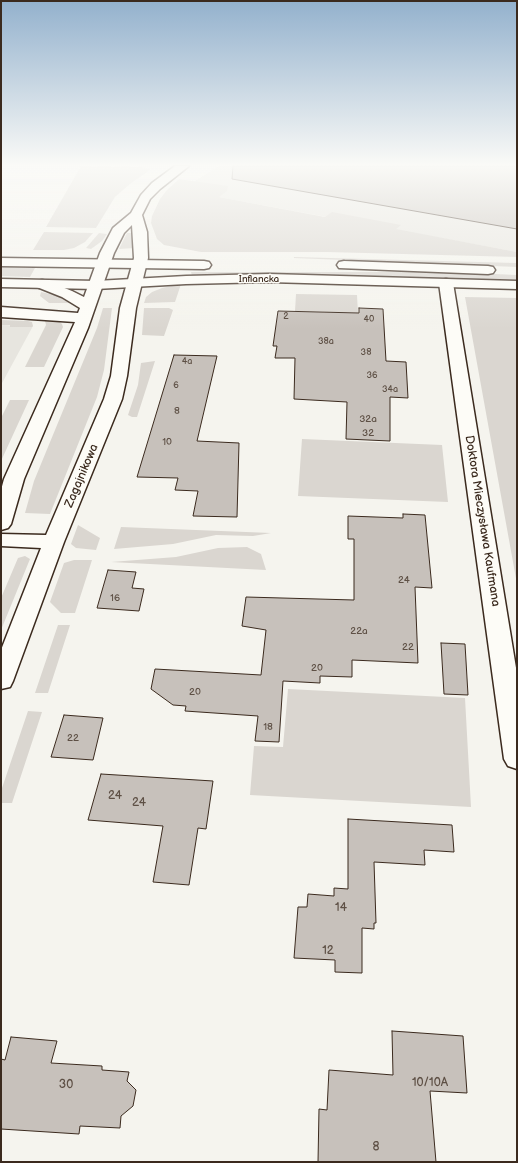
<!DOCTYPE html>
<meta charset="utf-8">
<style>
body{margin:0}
#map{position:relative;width:518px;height:1163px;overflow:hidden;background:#f5f4ee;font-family:"Balsamiq Sans",sans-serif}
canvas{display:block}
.frame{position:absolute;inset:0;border:2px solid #3b2a1e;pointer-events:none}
</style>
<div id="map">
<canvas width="518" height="1163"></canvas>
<div class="frame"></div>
</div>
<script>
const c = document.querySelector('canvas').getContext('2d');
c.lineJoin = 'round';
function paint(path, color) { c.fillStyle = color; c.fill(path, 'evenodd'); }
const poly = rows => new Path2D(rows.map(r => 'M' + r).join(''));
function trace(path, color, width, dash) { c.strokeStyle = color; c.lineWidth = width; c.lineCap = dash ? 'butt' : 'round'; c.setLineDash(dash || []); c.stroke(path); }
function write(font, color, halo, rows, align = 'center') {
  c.font = font + ' "Balsamiq Sans",sans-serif'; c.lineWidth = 3; c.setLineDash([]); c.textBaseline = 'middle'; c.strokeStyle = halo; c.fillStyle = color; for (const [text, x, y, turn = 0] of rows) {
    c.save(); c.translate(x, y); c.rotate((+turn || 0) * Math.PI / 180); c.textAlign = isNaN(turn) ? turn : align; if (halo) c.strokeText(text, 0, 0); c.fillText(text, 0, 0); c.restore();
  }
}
const built = poly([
 [219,166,517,166,517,252,218,197,190,184],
 [1,325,33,326,1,385]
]);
const green = poly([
 [81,166,142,167,150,170,130,184,115,197,96,228,46,227],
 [179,179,228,186,227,191,219,197,325,217,332,212,401,225,396,229,517,252,517,257,327,252,201,252,164,245,157,239,151,223,152,216,160,199,167,190],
 [44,232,93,233,85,242,74,248,64,250,33,250],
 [99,233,107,234,102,241,91,249,86,248],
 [127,233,133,233,135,248,119,249],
 [294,257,517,263,517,267,294,258],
 [1,267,35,268,30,277,1,276],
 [191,272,452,272,517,275,517,281,274,274,192,276],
 [181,284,175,302,144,303,146,297,152,292,162,288],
 [41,292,59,296,69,303,49,303,40,296],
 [296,294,357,295,358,313,295,311],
 [465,297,517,298,517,584],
 [103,308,112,308,104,370,97,397,50,514,25,513,34,481,97,328],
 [144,308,169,308,173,310,164,336,142,335],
 [44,317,58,320,62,324,63,327,44,367,25,367,46,325],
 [1,320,28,321,32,322,33,326,32,327,10,327,10,325,1,325],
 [155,361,137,417,132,417,128,415,138,385,141,363],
 [10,400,29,400,1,461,1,418],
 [302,439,442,445,448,502,298,496],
 [78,525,100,538,96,550,76,548,71,544],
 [121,527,271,533,253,536,216,535,173,544,114,549],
 [247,547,261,554,266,570,111,562,176,557,218,548],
 [25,556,30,559,1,630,1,598,18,558],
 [74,560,92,560,75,613,61,613,50,602,64,563],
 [58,625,70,625,48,693,35,693],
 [288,689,465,698,471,807,250,795,254,746,283,747],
 [28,711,42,712,12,803,1,803,1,791]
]);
const building = poly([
 [233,166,517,166,517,229,232,179,233,166],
 [359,308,383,309,386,361,406,362,408,398,390,397,390,441,346,439,347,402,294,399,295,358,275,358,277,346,273,346,278,311,359,313,359,308],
 [174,355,217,356,197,441,239,443,237,517,193,516,198,491,175,490,178,478,137,477,174,355],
 [403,514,425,515,432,588,415,587,418,663,352,660,352,677,320,676,320,683,283,681,279,742,255,741,258,716,185,711,186,706,173,705,151,689,155,669,261,675,266,630,242,626,246,597,354,600,354,539,348,539,348,516,403,518,403,514],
 [108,570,136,572,132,588,144,589,139,611,97,608,108,570],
 [441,643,465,644,468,695,444,694,441,643],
 [64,715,103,718,93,760,51,757,64,715],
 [101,774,213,781,206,829,198,828,189,885,153,882,163,826,88,820,101,774],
 [348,819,452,825,454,852,424,850,425,865,374,862,376,923,374,923,374,929,362,928,362,973,335,972,335,960,294,958,298,907,307,907,308,894,334,896,334,888,348,889,348,819],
 [392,1031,463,1036,467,1093,430,1091,436,1162,318,1162,319,1109,327,1110,329,1070,393,1075,392,1031],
 [11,1037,57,1041,51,1063,102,1066,102,1070,129,1072,127,1081,136,1090,133,1106,121,1116,120,1128,80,1126,79,1134,1,1129,1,1059,5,1060,11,1037]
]);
const minor = poly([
 [175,166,189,166,160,189,150,199,142,215,147,232,148,258,136,308,127,376,122,399,64,542,13,681,10,687,1,689,1,650,41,548,1,546,1,534,46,535,104,399,111,376,120,308,134,258,132,225,124,233,114,253,88,328,24,479,11,524,8,528,1,530,1,490,4,479,75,322,1,317,1,307,78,313,80,308,62,297,37,287,35,284,37,281,42,280,47,281,72,291,84,297,100,253,113,228,131,213,141,195,152,183,175,166],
 [446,279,451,280,453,283,517,674,517,769,508,766,504,759,439,283,441,280,446,279]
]);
const major = poly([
 [1,258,204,261,209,262,211,265,209,268,204,269,1,266,1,258],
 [344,261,488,266,493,267,495,270,493,273,488,274,339,268,337,265,339,262,344,261],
 [269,274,517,281,517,289,269,282,186,284,96,289,1,287,1,279,96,281,186,276,269,274]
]);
const farNumbernames = [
 ["2",286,317],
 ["40",369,320],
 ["38a",326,342],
 ["38",366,353],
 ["4a",187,362],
 ["36",372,376],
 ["6",176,386],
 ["34a",390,390]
];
const farStreetnames = [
 ["Inflancka",259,279]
];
const numberNames = [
 ["8",177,411],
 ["32a",368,419],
 ["32",368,433],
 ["10",167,442],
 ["24",404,580],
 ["16",115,598],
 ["22a",359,631],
 ["22",408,647],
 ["20",317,668],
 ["20",195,692],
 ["18",268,727],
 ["22",73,738]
];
const streetNames = [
 ["Zagajnikowa",82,476,-67],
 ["Doktora Mieczysława Kaufmana",482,521,81]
];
const nearNumbernames = [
 ["24",115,796],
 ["24",139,803],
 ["14",341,908],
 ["12",328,951],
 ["10/10A",430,1083],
 ["30",66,1085],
 ["8",376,1147]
];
paint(built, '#e7e5df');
paint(green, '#dad6d0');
paint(building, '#c7c1bb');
trace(building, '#3b2a1e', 1);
trace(minor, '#3b2a1e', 3);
trace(major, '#3b2a1e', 3);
paint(minor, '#fdfcf7');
paint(major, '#fdfcf7');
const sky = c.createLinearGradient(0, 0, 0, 329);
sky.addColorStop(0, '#93b1cd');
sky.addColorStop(0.5, '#fafaf7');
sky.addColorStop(1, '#fafaf700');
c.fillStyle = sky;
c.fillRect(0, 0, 518, 329);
write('9px', '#5e5045', null, farNumbernames);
write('10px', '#3b2a1e', '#fdfcf7', farStreetnames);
write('10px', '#5e5045', null, numberNames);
write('12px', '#3b2a1e', '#fdfcf7', streetNames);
write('12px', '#5e5045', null, nearNumbernames);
</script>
